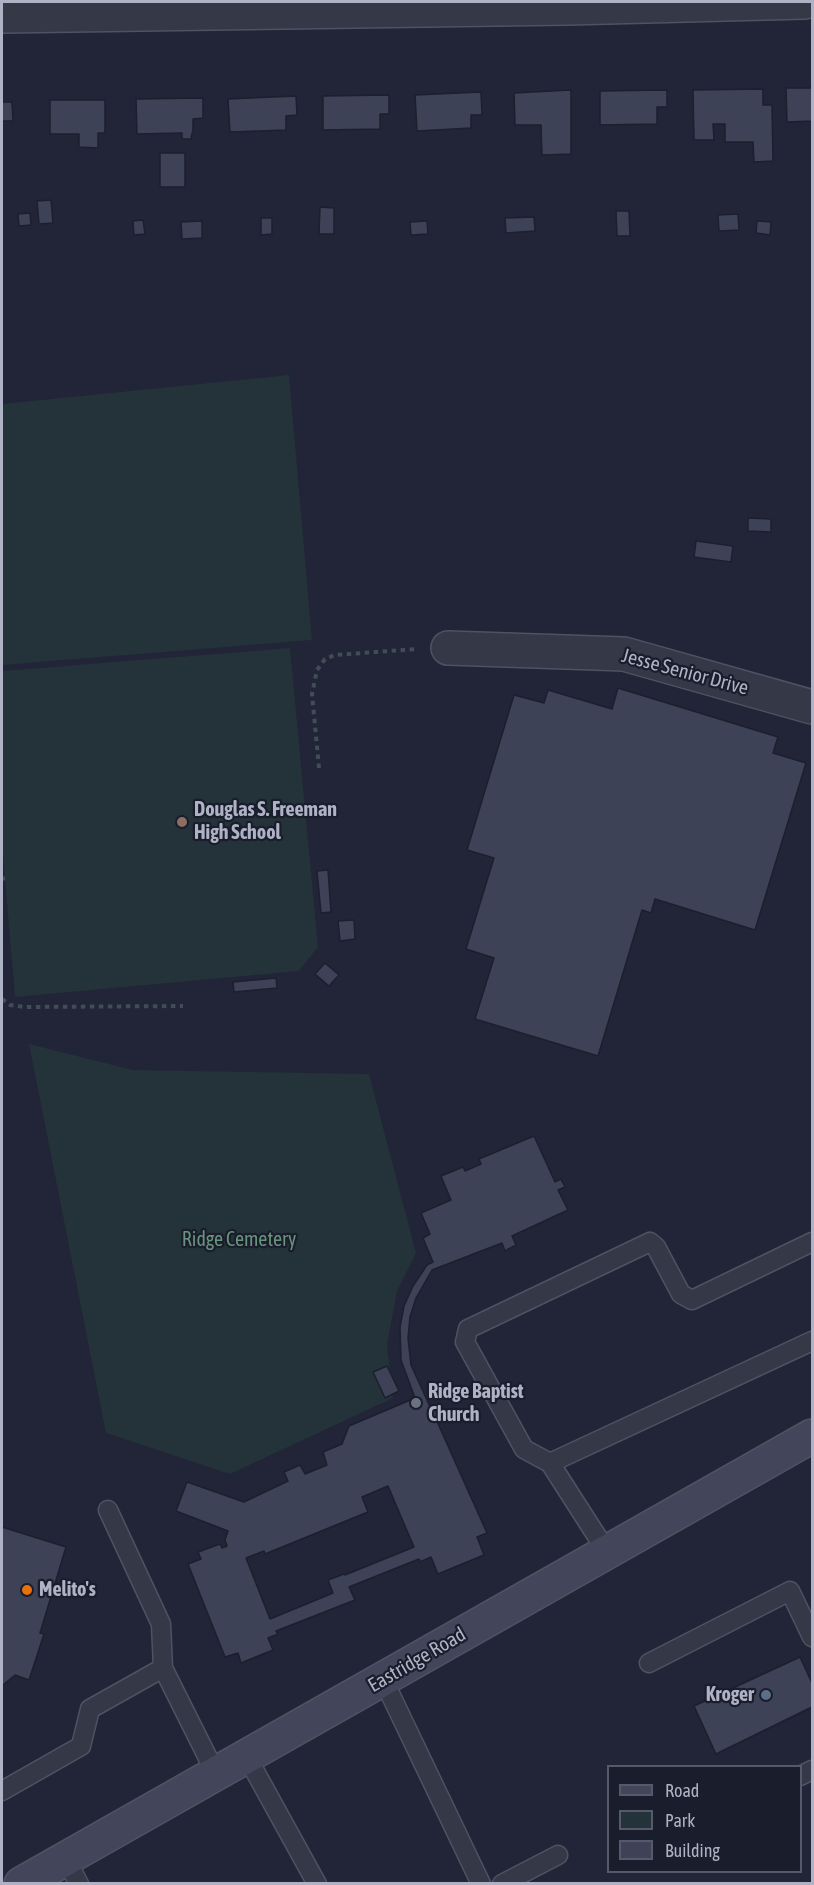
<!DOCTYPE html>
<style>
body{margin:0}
#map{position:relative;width:814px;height:1885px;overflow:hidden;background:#212537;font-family:"Asap Condensed",sans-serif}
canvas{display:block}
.frame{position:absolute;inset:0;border:3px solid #afb2c4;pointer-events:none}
.legend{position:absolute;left:607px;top:1765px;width:195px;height:108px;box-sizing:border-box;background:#1a1d2c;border:2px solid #565969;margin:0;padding:8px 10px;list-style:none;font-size:18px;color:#afb2c4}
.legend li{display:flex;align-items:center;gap:12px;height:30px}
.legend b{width:30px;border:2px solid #565969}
</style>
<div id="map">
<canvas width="814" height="1885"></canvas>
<div class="frame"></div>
<ul class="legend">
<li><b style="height:8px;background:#43465a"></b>Road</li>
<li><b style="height:16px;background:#243239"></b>Park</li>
<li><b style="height:16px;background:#3e4257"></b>Building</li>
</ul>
</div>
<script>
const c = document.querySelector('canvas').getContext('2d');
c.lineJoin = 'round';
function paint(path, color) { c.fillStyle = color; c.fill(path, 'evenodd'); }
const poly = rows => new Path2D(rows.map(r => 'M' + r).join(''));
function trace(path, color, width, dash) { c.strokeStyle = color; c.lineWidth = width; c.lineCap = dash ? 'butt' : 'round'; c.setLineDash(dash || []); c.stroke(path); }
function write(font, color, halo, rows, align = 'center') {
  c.font = font + ' "Asap Condensed",sans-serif'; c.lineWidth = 4.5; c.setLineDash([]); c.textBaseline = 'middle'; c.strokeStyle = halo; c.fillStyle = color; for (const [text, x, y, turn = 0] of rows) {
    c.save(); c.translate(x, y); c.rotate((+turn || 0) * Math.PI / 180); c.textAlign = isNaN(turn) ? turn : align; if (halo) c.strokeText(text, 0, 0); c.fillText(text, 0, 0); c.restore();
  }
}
const green = poly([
 [289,375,312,640,2,665,2,404],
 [290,648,318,947,299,971,15,997,2,845,2,671],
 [29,1044,133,1070,369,1074,416,1253,397,1291,387,1345,393,1398,230,1474,106,1433]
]);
const building = poly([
 [786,88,812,88,812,121,787,122,786,88],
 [763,89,763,105,772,105,773,161,754,162,753,142,725,142,725,124,713,124,714,140,694,140,693,90,763,89],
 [571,90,571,154,542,155,541,125,515,125,514,93,571,90],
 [667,90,667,107,657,107,657,124,600,125,600,91,667,90],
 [481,92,482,115,471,115,471,128,417,131,415,95,481,92],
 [389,95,389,114,380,114,380,129,323,130,323,96,389,95],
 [296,96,297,115,286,116,286,130,230,132,228,99,296,96],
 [203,98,203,118,193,119,193,133,192,133,191,139,182,139,182,133,137,134,136,99,203,98],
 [50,100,105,100,105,133,98,133,98,148,79,147,79,134,50,134,50,100],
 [2,102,12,102,13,121,2,121,2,102],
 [160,153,185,153,185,187,160,187,160,153],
 [51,200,53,223,39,224,37,201,51,200],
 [320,207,334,208,334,234,319,234,320,207],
 [616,211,629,211,630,236,617,236,616,211],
 [30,213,31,225,19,226,18,214,30,213],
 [738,214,739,230,719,231,718,215,738,214],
 [534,217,535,231,506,233,505,218,534,217],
 [261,218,272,218,272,234,261,235,261,218],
 [143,220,145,234,134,235,133,221,143,220],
 [202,221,202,238,182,239,181,222,202,221],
 [427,221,428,234,411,235,410,222,427,221],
 [757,221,771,222,770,235,756,233,757,221],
 [748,518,771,519,771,532,748,531,748,518],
 [696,541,733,546,731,562,694,557,696,541],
 [618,688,778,737,773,753,806,763,755,930,655,899,651,913,642,910,598,1056,475,1019,494,958,466,949,494,858,467,850,514,695,544,703,548,690,612,709,618,688],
 [328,870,331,912,321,913,317,871,328,870],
 [354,920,355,939,340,941,338,921,354,920],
 [325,963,339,975,329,986,315,974,325,963],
 [276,978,277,988,234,992,233,982,276,978],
 [534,1136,555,1182,561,1179,565,1187,558,1190,568,1210,512,1236,516,1245,505,1251,502,1243,432,1270,416,1298,410,1317,408,1338,411,1365,432,1411,438,1409,441,1414,435,1417,487,1533,477,1537,484,1555,438,1574,431,1557,420,1562,419,1559,349,1587,355,1600,276,1631,278,1634,268,1638,273,1650,241,1663,238,1653,225,1657,188,1564,201,1559,198,1552,220,1544,222,1548,227,1546,225,1540,228,1531,176,1511,187,1482,244,1502,288,1481,284,1472,300,1465,305,1474,327,1465,323,1452,342,1444,349,1426,415,1398,401,1360,400,1327,404,1306,413,1286,427,1265,433,1262,423,1238,430,1234,421,1213,451,1200,441,1176,463,1167,465,1171,481,1164,479,1159,534,1136],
 [388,1486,414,1547,345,1575,344,1574,328,1580,333,1593,270,1619,246,1558,264,1551,265,1554,368,1512,362,1497,388,1486],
 [387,1366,399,1391,385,1398,373,1372,387,1366],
 [2,1527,66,1547,40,1633,44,1634,29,1680,15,1675,3,1685,2,1685,2,1527],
 [800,1657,812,1683,812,1707,716,1754,694,1706,800,1657]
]);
const path = poly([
 [319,768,312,694,317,670,325,659,335,655,417,649],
 [2,879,5,878],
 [2,999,10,1005,25,1007,183,1006]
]);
const service = poly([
 [550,1463,812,1341],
 [108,1510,161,1624,163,1668,216,1774],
 [607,1552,550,1463,524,1449,465,1342,468,1329,650,1242,656,1247,681,1294,692,1300,812,1242],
 [649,1663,790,1591,812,1637],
 [383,1679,481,1884],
 [247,1757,317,1884],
 [800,1776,812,1770],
 [2,1791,81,1746,90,1709,163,1668],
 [66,1859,79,1884],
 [502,1884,558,1855]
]);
const minor = poly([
 [2,16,568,8,805,2],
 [448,648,624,654,812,707]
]);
const secondary = poly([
 [21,1884,812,1436]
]);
const markers = [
 [182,822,6,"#8d6e63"],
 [416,1403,6,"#6b7280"],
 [27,1590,6,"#e8710a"],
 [766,1695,6,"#5c6f8a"]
];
const streetNames = [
 ["Jesse Senior Drive",685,672,15],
 ["Eastridge Road",417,1660,-30]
];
const poiNames = [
 ["Douglas S. Freeman",194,810],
 ["High School",194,833],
 ["Ridge Baptist",428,1392],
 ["Church",428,1415],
 ["Melito's",39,1590],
 ["Kroger",754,1695,"right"]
];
const parkNames = [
 ["Ridge Cemetery",239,1240]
];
paint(green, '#243239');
paint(building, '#3e4257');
trace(building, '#1c1f2e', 1.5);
trace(service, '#4f5262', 21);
trace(minor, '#4f5262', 36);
trace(secondary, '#4f5262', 36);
trace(path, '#414d55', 4, [4.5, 4.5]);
trace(service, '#353847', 18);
trace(minor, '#353847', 33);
trace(secondary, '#43465a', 33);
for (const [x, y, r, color] of markers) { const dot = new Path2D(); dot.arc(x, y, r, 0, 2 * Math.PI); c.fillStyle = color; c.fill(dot); trace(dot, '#1a1d2c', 2); }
write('20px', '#afb2c4', '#1a1d2c', streetNames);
write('bold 20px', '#afb2c4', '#1a1d2c', poiNames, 'left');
write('20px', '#68937d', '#1a1d2c', parkNames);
</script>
